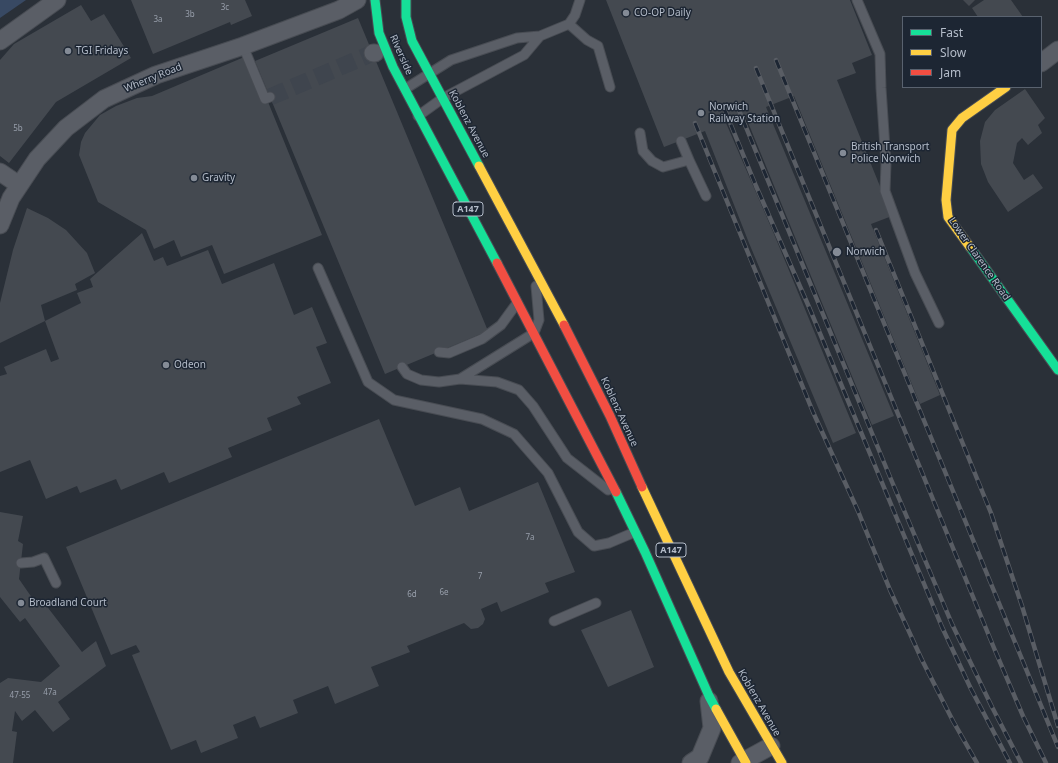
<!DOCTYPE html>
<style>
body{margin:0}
#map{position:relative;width:1058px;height:763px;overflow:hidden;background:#2a3038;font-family:"Noto Sans",sans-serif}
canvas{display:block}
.legend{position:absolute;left:902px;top:16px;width:140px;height:72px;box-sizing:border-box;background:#1d2633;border:1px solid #59626f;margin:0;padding:5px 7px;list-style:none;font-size:12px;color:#b4bcc9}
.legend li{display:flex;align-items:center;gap:8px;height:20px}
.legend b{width:20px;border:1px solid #59626f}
</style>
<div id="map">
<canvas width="1058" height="763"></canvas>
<ul class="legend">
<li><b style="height:5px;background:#16e098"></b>Fast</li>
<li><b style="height:5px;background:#ffcf43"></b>Slow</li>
<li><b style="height:5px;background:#f24e42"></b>Jam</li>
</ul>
</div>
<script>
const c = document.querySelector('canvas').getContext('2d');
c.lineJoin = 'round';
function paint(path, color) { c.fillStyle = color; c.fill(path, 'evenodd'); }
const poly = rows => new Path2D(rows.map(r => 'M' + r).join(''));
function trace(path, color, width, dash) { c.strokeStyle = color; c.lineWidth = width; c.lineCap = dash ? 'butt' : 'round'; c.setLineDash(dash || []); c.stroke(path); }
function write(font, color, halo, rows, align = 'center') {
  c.font = font + ' "Noto Sans",sans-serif'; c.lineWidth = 3; c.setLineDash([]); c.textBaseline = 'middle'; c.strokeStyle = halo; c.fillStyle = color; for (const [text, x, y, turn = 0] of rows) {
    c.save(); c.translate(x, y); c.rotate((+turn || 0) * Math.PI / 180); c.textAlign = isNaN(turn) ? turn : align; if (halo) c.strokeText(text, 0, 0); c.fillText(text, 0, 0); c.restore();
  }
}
const water = poly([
 [0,0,26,0,0,18]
]);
const building = poly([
 [131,0,245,0,252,16,231,25,230,22,153,54],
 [606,0,850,0,872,55,852,63,856,73,837,80,892,216,871,224,940,395,920,404,794,96,766,107,894,416,872,425,745,115,726,123,774,234,856,433,833,443,749,243,705,131,664,147],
 [963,0,975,0,969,6],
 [984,0,1011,0,1023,17,978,17,972,8],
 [81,5,91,21,104,14,131,58,56,102,9,163,0,156,0,60,14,44],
 [358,18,488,331,385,374,255,61],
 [249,55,322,235,224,274,212,245,181,257,174,240,154,249,146,230,98,202,79,155,81,142,85,133,100,115,116,106,137,98,152,96],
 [1025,89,1045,118,1038,125,1042,133,1028,145,1022,138,1017,143,1013,163,1024,180,1033,174,1043,188,1008,212,988,182,981,164,980,141,985,122,995,110],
 [27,208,48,218,66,230,87,253,95,273,75,284,77,290,41,305,45,321,0,343,0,303,13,250],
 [142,233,154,261,163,257,167,266,208,250,222,284,274,263,294,315,312,307,327,343,316,347,331,383,297,397,301,404,267,418,272,430,228,448,232,457,169,483,164,472,121,490,116,479,80,493,77,486,46,499,30,460,0,472,0,376,7,374,4,367,46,349,51,362,59,359,45,321,81,303,77,293,93,287,90,279],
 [379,419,415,506,460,487,469,511,538,482,575,572,545,583,549,592,501,612,497,602,481,609,485,619,483,624,478,628,471,629,464,623,407,646,410,652,371,667,379,686,335,704,328,686,293,700,298,713,260,728,255,716,233,725,238,738,201,753,196,740,171,750,132,655,140,652,136,645,111,655,66,547],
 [0,512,23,516,18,541,23,544,19,579,37,605,42,600,82,652,96,641,106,666,58,702,70,719,53,732,35,710,22,721,15,711,12,731,17,732,13,763,0,763,0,683,8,678,41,682,60,666,25,618,20,622,0,597],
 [631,610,654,667,608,687,581,630]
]);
const streetTunnel = poly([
 [270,97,373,53]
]);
const lane = poly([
 [857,0,880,54,881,88,886,163,885,191,915,273,939,323],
 [569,24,587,40,598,46,610,87],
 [243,46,265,99,270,97],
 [405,89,451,60,517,38,540,36,569,24,575,15,580,0],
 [418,116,443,98,524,55,540,36],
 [640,133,643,151,652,161,663,167,689,160,681,141],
 [689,160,706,196],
 [318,268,368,382,394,400,482,419,514,434,548,473,578,532,594,546,609,543,635,532],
 [439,352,449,353,482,339,501,325,517,303],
 [402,367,407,374,421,380,439,382,460,379,497,382,519,390,533,406,567,458,608,490],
 [460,379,534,333,539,320,536,286],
 [21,563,33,562,44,558,56,583],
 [554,621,596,603]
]);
const street = poly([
 [0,41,57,0],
 [373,53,375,53],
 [1041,63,1058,50],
 [0,172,19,185],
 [0,225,11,198,37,159,66,128,104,99,156,75,243,46,339,10,357,0],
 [691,763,700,757,712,728,709,701],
 [740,763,771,746]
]);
const fast = poly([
 [375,0,379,33,393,67,497,263],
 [406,0,406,17,412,41,479,166],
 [970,247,1058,370],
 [616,492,645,552,709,696,716,709]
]);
const slow = poly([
 [479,166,564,325],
 [970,247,948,217,946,200,952,130,962,118,1006,87],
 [642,487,729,672,782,763],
 [716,709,746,763]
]);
const jam = poly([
 [497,263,616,492],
 [564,325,610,416,642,487]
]);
const rail = poly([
 [776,60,1058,747],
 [756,68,994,648,1023,716,1046,763],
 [736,103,890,477,952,624,992,707,1021,763],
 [724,108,756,186,809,307,942,627,971,689,1010,763],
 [695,123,813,412,858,511,890,590,922,660,953,721,977,763],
 [876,230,991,513,1022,606,1058,726]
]);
const markers = [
 [626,13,4,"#848b96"],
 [68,51,4,"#848b96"],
 [701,113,4,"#848b96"],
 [843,153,4,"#848b96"],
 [194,178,4,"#848b96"],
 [837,252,5,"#848b96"],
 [166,365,4,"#848b96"],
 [21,603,4,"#848b96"]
];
const numberNames = [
 ["3c",225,8],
 ["3b",190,15],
 ["3a",158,20],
 ["5b",18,129],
 ["7a",530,538],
 ["7",480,577],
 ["6e",444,593],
 ["6d",412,595],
 ["47a",50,693],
 ["47-55",20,696]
];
const shields = [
 [468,209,30],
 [671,550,30]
];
const shieldNames = [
 ["A147",468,209],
 ["A147",671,550]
];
const poiNames = [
 ["CO-OP Daily",634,13],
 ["TGI Fridays",76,51],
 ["Norwich",709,107],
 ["Railway Station",709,119],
 ["British Transport",851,147],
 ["Police Norwich",851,159],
 ["Gravity",202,178],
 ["Norwich",846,252],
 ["Odeon",174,365],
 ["Broadland Court",29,603]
];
const streetNames = [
 ["Riverside",401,55,66],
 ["Wherry Road",153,78,-22],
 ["Koblenz Avenue",469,124,62],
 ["Lower Clarence Road",979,259,55],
 ["Koblenz Avenue",619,412,65],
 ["Koblenz Avenue",759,703,60]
];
paint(water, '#384963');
paint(building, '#444950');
trace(streetTunnel, '#3f454e', 17, [17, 8]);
trace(lane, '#484c53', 11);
trace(street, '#484c53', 19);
trace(fast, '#484c53', 11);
trace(slow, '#484c53', 11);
trace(jam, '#484c53', 11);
trace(lane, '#5a5e66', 9);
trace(street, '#5a5e66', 17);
trace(fast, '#16e098', 9);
trace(slow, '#ffcf43', 9);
trace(jam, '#f24e42', 9);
trace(rail, '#595d64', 4.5);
trace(rail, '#1d2633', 3, [9]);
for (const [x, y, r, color] of markers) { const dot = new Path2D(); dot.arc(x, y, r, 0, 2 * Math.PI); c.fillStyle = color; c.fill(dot); trace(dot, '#1d2633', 1.5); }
write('8px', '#989fab', null, numberNames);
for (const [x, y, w] of shields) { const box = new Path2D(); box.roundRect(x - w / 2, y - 7, w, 14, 3); c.fillStyle = '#1d2633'; c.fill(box); trace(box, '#b4bcc9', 1); }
write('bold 9px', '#b4bcc9', null, shieldNames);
write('10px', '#b4bcc9', '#1d2633', poiNames, 'left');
write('10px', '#b4bcc9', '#1d2633', streetNames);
</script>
